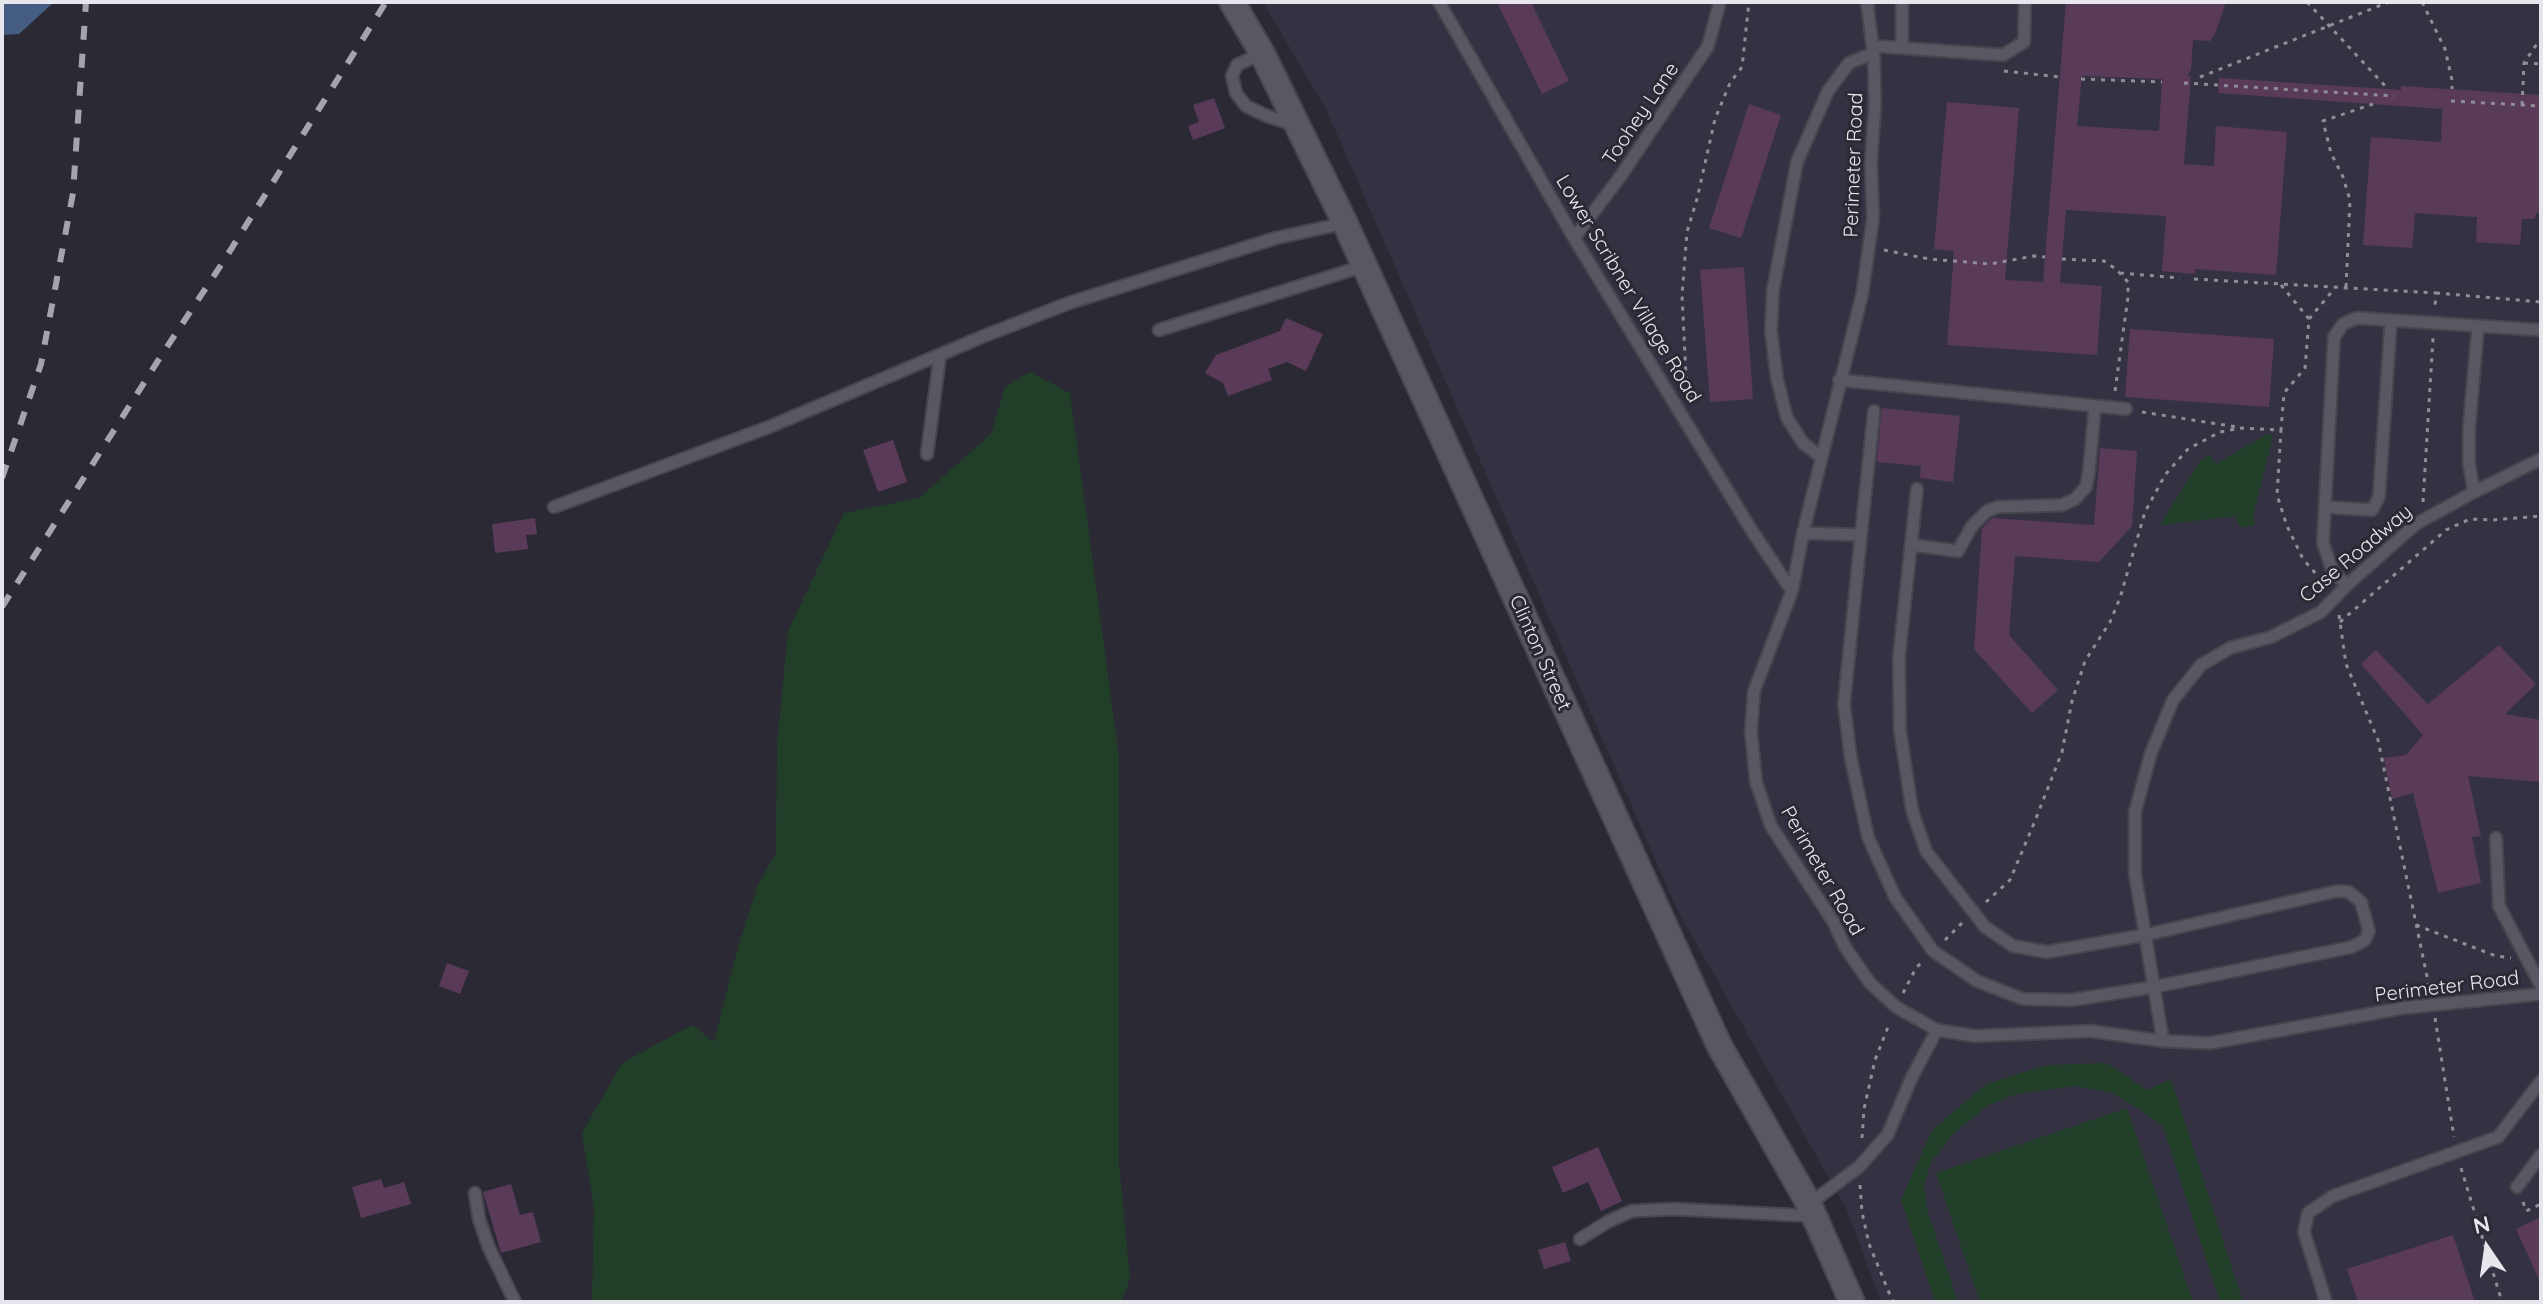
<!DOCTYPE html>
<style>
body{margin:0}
#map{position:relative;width:2543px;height:1304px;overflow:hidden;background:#2b2a34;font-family:Quicksand,sans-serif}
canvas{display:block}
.frame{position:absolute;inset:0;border:4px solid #e7e6ed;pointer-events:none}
.north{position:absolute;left:2447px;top:1208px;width:80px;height:80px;-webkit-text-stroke:6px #2b2a34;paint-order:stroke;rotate:347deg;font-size:22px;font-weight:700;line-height:32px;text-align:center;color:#e7e6ed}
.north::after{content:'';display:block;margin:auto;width:28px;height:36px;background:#e7e6ed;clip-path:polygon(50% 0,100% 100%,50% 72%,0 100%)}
</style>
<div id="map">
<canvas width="2543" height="1304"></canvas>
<div class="frame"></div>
<div class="north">N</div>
</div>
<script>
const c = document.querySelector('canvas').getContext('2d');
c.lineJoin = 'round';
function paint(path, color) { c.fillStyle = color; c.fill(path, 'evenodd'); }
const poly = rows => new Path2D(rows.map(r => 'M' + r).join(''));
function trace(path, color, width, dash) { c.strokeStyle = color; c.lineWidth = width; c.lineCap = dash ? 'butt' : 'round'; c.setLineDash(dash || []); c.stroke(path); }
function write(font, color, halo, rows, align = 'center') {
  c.font = font + ' Quicksand,sans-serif'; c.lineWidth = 6; c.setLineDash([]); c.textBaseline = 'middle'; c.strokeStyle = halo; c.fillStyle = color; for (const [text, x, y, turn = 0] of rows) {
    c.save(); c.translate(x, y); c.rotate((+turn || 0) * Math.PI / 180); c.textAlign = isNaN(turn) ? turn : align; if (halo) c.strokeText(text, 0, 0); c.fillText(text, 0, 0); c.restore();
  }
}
const built = poly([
 [1263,2,2541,2,2541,1302,1881,1302,1847,1210,1677,909,1326,109]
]);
const green = poly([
 [1030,372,1070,393,1119,757,1119,1163,1130,1279,1121,1302,592,1302,594,1206,582,1133,622,1063,692,1025,714,1042,736,954,758,884,776,854,777,745,788,631,844,513,919,498,991,434,1005,387],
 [2267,434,2273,437,2254,512,2254,525,2240,528,2235,516,2160,525,2198,464,2209,454,2216,464],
 [2107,1063,2147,1090,2171,1079,2243,1302,2220,1302,2163,1127,2138,1108,2109,1092,2074,1086,2017,1094,1989,1105,1955,1132,1932,1161,1924,1184,1927,1209,1958,1302,1935,1302,1901,1200,1932,1130,1986,1084,2047,1065],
 [2127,1108,2193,1302,1980,1302,1936,1173]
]);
const water = poly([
 [2,2,54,2,19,34,2,35]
]);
const building = poly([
 [1497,2,1531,2,1569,81,1542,94],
 [2066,2,2226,2,2215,34,2210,41,2193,40,2191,70,2187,76,2191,76,2184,164,2214,166,2216,126,2287,132,2276,275,2195,269,2195,274,2162,271,2166,216,2066,210,2060,283,2102,286,2097,355,1947,345,1954,251,1934,249,1947,102,2019,108,2005,280,2043,282],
 [2082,76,2162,79,2159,131,2077,126],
 [2219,78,2401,90,2401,86,2541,95,2541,213,2536,213,2535,219,2522,219,2520,245,2476,242,2477,217,2415,213,2412,248,2363,245,2371,137,2441,142,2442,109,2218,93],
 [1214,98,1225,128,1193,140,1188,126,1199,122,1193,105],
 [1749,104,1781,115,1741,238,1709,228],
 [1744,267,1753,399,1710,402,1700,270],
 [1286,318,1323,334,1306,371,1287,362,1268,369,1272,380,1228,396,1223,383,1205,373,1216,355,1280,331],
 [2130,329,2274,339,2269,407,2125,397],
 [1882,408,1960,416,1953,482,1920,478,1921,466,1877,462],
 [893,440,907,482,878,492,863,450],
 [2100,448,2137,451,2132,526,2099,562,2015,556,2009,635,2058,690,2032,713,1974,649,1982,528,1992,518,2094,525],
 [535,518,537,534,526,535,528,549,495,553,492,524],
 [2499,645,2536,684,2505,714,2541,720,2541,782,2468,776,2481,836,2472,837,2481,883,2438,893,2413,793,2392,799,2384,758,2406,755,2423,735,2361,664,2376,650,2428,704],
 [447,963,469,971,460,994,439,986],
 [1598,1147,1622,1201,1601,1211,1588,1182,1563,1193,1552,1167],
 [381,1179,384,1188,404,1182,411,1204,361,1218,352,1187],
 [511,1184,520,1215,533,1212,541,1242,501,1253,483,1192],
 [2541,1217,2541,1284,2516,1229],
 [2453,1235,2475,1302,2358,1302,2347,1269],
 [1565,1242,1571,1261,1544,1269,1538,1250]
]);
const path = poly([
 [2307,2,2388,89],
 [2422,2,2445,49,2452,80,2452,89],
 [2524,63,2541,64],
 [2004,71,2060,77],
 [2200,77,2389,2],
 [2081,79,2162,82],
 [2184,83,2394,96],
 [2451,101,2541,106],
 [2522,105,2524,63,2541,38],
 [1884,250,1929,259,1990,264,2034,256,2045,257],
 [2062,259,2104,261,2116,269,2128,282,2128,297,2115,391],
 [2120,273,2180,278],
 [2194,279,2436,293,2435,306],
 [2281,285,2309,319,2305,368,2284,393,2281,430],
 [2346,287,2350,200,2343,177,2331,153,2323,121,2373,104],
 [2436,293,2541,302],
 [2309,319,2335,288],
 [1691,400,1686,376,1682,295,1687,232,1697,199,1715,119,1730,83,1742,67,1749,2],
 [2142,412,2237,427],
 [2423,502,2433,338],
 [2339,615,2346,664,2378,740,2430,991],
 [2340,622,2446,530,2470,519,2492,520,2541,516],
 [1986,902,2010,880,2035,821,2062,752,2072,701,2085,661,2110,622,2120,598,2145,512,2165,475,2188,449,2220,432,2241,428,2281,430,2277,495,2287,526,2303,559,2317,575],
 [2416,925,2496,956,2511,958],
 [1945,940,1962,923],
 [1903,993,1916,968,1922,962],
 [2435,1018,2454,1137],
 [1862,1138,1864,1109,1875,1060,1890,1022],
 [2461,1168,2502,1302],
 [1860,1185,1862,1212,1869,1244,1893,1302],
 [2523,1202,2526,1211,2541,1204]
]);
const lane = poly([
 [1439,2,1574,238,1752,531,1792,591],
 [1867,2,1874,58,1875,105,1871,163,1873,218,1862,295,1803,533,1792,591,1754,691,1751,731,1756,782,1771,826,1834,923,1845,947,1870,983,1896,1007,1937,1030,1975,1036,2090,1031,2163,1041,2210,1043,2403,1008,2541,994],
 [1873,46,2003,55,2024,42,2025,2],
 [1902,47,1902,2],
 [1262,53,1237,65,1232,76,1236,93,1246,106,1267,116,1293,124],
 [1574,238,1620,177,1708,46,1720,2],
 [1159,330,1364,266],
 [1839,380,2126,409],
 [927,454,940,355],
 [1821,457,1803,443,1787,418,1777,379,1771,331,1773,290,1797,162,1828,91,1849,63,1874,53],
 [2474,492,2469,463,2469,429,2478,326],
 [554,507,769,427,984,336,1069,303,1276,238,1345,223],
 [2325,507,2372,510,2379,497,2391,320],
 [1803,533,1861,535,1874,411],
 [1861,535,1844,704,1851,759,1868,837,1895,897,1933,951,1977,981,2023,999,2072,1000,2154,987,2352,947,2365,940,2369,931,2361,902,2349,892,2337,891,2145,935,2047,952,2013,946,1985,927,1926,851,1912,810,1900,730,1899,657,1917,489],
 [1911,545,1958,551,1972,526,1987,511,1998,507,2062,505,2075,499,2086,487,2089,471,2095,406],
 [2347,585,2333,572,2323,543,2334,337,2343,324,2357,318,2541,330],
 [2496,838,2499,906,2541,986],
 [2163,1041,2135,874,2135,812,2151,753,2173,700,2201,665,2230,648,2271,637,2321,612,2347,585,2416,524,2474,492,2541,459],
 [2517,1187,2541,1155],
 [475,1193,479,1219,489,1248,515,1302],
 [1809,1204,1859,1167,1888,1134,1911,1079,1937,1030],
 [1580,1239,1609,1221,1632,1211,1675,1209,1813,1216],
 [2326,1302,2304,1232,2308,1213,2333,1196,2498,1137,2541,1081]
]);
const secondary = poly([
 [1232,2,1262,53,1345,223,1719,1045,1809,1204,1852,1302]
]);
const rail = poly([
 [2,478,41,364,73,193,86,2],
 [2,607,161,356,223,262,386,2]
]);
const streetNames = [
 ["Toohey Lane",1641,114,-56],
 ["Perimeter Road",1854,165,-88],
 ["Lower Scribner Village Road",1628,289,59],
 ["Case Roadway",2356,554,-40],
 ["Clinton Street",1540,653,66],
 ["Perimeter Road",1822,871,60],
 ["Perimeter Road",2447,987,-7]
];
paint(built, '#343242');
paint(green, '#213e29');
paint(water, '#465d82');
paint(building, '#5a3a59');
trace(lane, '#47454e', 15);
trace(secondary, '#47454e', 28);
trace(path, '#8f8e96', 3, [4, 6]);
trace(lane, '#585762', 11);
trace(secondary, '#585762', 24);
trace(rail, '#a5a4ac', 6, [14, 14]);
write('20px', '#e7e6ed', '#2b2a34', streetNames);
</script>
